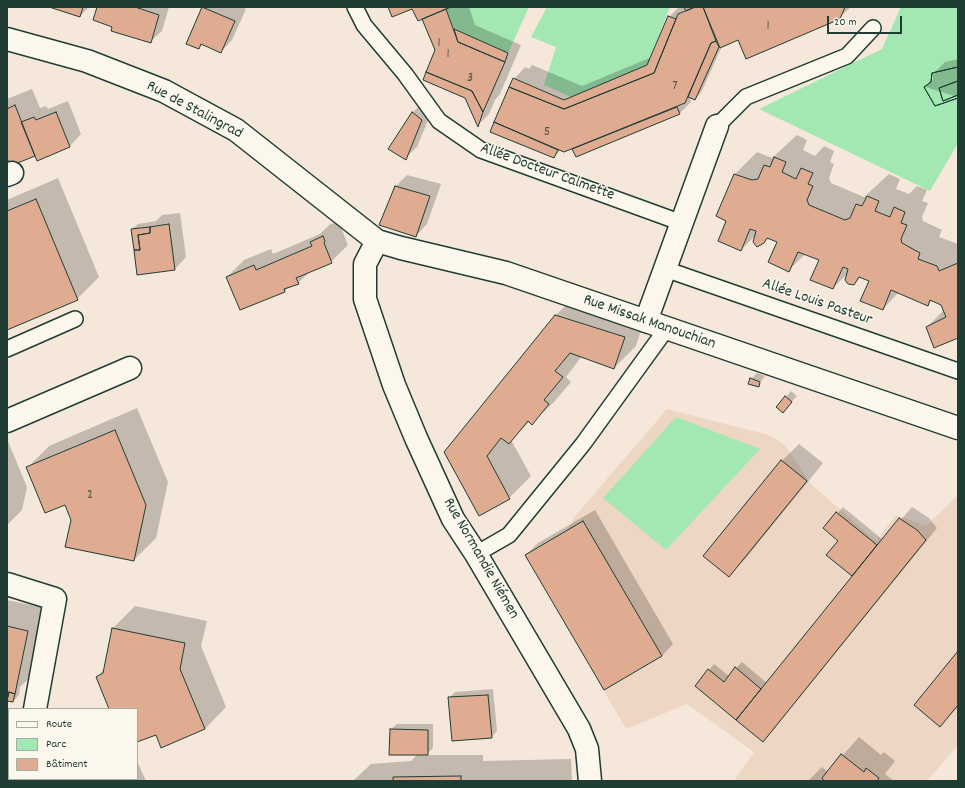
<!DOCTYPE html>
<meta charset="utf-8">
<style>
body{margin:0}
#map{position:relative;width:965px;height:788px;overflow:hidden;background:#f5e8da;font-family:Dekko,sans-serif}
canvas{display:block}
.frame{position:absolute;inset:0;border:8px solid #1f3d34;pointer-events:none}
.legend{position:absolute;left:8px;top:708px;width:130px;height:72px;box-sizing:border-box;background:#fbf7ec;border:1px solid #a3ada2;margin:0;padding:5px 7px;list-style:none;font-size:12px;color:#1f3d34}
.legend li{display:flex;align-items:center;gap:8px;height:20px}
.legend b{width:20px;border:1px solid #a3ada2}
.scale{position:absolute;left:827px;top:16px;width:75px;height:18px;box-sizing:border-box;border:2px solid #1f3d34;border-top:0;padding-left:5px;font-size:12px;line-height:14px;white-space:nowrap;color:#1f3d34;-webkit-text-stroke:3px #fbf7ec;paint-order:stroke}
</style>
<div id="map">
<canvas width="965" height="788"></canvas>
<div class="frame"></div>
<ul class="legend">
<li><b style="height:5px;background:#fbf7ec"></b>Route</li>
<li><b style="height:11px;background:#a3e8b3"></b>Parc</li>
<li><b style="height:11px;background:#dfac92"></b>Bâtiment</li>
</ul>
<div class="scale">20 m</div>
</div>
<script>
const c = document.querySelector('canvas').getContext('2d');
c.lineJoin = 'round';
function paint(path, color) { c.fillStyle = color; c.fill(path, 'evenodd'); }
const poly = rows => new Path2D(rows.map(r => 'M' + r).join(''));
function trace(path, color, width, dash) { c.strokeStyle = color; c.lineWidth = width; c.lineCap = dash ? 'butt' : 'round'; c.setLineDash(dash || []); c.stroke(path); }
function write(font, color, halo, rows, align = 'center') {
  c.font = font + ' Dekko,sans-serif'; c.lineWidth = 3; c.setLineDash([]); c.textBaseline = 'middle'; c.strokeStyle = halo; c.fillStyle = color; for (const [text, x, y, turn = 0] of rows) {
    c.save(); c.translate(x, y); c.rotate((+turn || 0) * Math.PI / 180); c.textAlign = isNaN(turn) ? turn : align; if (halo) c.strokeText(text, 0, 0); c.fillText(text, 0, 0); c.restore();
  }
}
const built = poly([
 [667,409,769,435,785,445,811,484,876,541,896,515,926,526,958,495,958,745,927,781,734,781,754,752,687,704,626,729,525,555,567,530,575,516]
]);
const green = poly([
 [451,7,529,7,508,53,454,29,446,9],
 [547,7,670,7,647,65,571,97,544,85,556,47,531,37],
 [901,7,958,7,958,143,930,191,759,109,882,49],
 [676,417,760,449,666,550,603,498]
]);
const shadow = poly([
 [52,7,89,7,80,16],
 [98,7,169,7,162,31,150,42,113,26],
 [203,7,241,7,246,9,232,40,221,52,203,44,198,48,187,43],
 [389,7,469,7,475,25,521,45,500,94,495,100,489,114,478,125,466,97,437,50,423,18,413,7],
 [679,7,851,7,839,18,738,39,722,46,701,93,695,99,689,96,691,102,680,113,577,156,572,147,561,149,554,157,492,131,514,79,525,67,529,69,532,65,582,86,652,57,669,17],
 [958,59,958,97,925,87,933,80,933,74,945,62],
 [32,89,40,108,46,106,48,109,68,101,81,134,70,146,38,159,36,154,7,155,7,99],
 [425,101,433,108,417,147,405,158,389,149,413,112],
 [797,135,807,140,803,150,815,156,824,146,834,151,830,162,834,164,829,178,831,183,864,197,889,174,900,179,896,189,909,194,917,186,927,190,922,201,928,203,922,217,923,221,942,230,939,237,958,244,958,337,927,327,944,310,942,304,932,300,927,305,899,292,883,309,870,281,861,277,853,284,848,273,833,288,820,259,806,253,789,270,778,241,768,238,763,242,757,234,741,250,727,220,717,216,735,174,757,152,772,158],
 [407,175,441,184,427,224,416,236,396,186],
 [58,178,99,277,77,299,7,328,7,200],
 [180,213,186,257,175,269,132,229,138,224,156,221,162,215],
 [340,220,340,225,348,245,331,262,312,270,298,283,290,286,285,291,240,308,227,277,244,260,271,249,273,254,320,234,329,225],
 [578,293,646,315,636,346,614,368,582,356,566,377,571,382,554,402,532,423,530,421,511,440,531,476,509,498,445,452,556,315],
 [757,373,765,376,758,386,751,379],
 [791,391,797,396,788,406,778,407],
 [137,408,168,482,156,538,134,560,72,520,65,504,27,468,49,446],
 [7,439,27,487,22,510,7,525],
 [799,444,823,463,746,558,729,575,782,461],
 [843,507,883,540,912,507,929,518,937,528,774,729,763,740,697,686,714,664,729,676,742,662,767,683,857,572,839,541,824,528],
 [595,510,673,644,662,656,526,555,538,543],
 [7,600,50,609,37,671,20,687,19,695,13,701,7,700],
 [135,606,207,621,201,646,226,707,205,729,156,733,137,741,137,709,110,709,97,677,104,669,113,628],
 [958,653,958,707,940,725],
 [493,689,497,731,492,737,449,698,455,692],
 [397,724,433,724,433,748,426,755,483,755,483,761,571,759,572,781,353,781,371,764,411,761,418,754,391,729],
 [859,737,881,755,884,752,895,761,885,774,894,781,808,781,822,767,828,772],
 [137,761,146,781,54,781,54,779,137,779]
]);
const building = poly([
 [49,7,83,7,80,17,49,7],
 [97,7,135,7,159,15,151,43,111,31,112,27,93,20,97,7],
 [202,7,235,21,221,53,201,44,199,49,186,44,202,7],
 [388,7,451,7,418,21,412,9,392,17,388,7],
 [684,7,695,7,686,11,684,7],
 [695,7,703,7,716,41,711,43,685,103,564,152,494,122,509,87,564,109,654,73,678,14,695,7],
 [703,7,845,7,840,19,746,59,738,40,720,48,703,7],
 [446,9,458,42,505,62,483,112,472,91,426,72,435,50,422,19,446,9],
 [668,16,676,19,654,73,564,109,509,87,513,78,564,100,647,65,668,16],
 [454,29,508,53,505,62,458,42,454,29],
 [716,41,719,47,695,100,688,97,711,43,716,41],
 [958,67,958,81,939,88,943,101,958,95,958,98,935,106,924,87,931,82,932,73,958,67],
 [958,67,958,98,935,106,924,87,931,82,932,73,958,67],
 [426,72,472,91,483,112,478,127,465,98,423,80,426,72],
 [958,81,958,95,943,101,939,88,958,81],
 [15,105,35,156,10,166,7,158,7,109,15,105],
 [677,107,680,114,576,157,572,149,677,107],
 [56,112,70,147,37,161,21,122,34,117,36,120,56,112],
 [412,112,422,120,406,160,388,149,412,112],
 [494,122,558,150,554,158,490,132,494,122],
 [774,157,786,162,782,172,796,179,801,168,813,173,808,184,813,186,807,200,809,205,845,220,850,218,856,204,862,206,867,196,879,201,875,211,890,217,894,207,905,212,901,223,907,225,901,239,902,243,920,253,918,259,937,266,939,271,958,263,958,338,934,348,926,327,946,317,941,305,930,300,928,306,891,290,883,310,860,301,869,281,859,277,854,285,848,284,845,280,848,269,843,267,833,289,810,280,819,260,798,252,789,272,768,262,777,242,767,238,764,243,757,247,753,242,756,231,750,229,741,251,718,241,726,221,716,216,734,174,752,180,758,179,764,165,770,167,774,157],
 [395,186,430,196,416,237,379,225,395,186],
 [36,199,78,300,7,330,7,211,36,199],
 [169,224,175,270,137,275,134,250,140,250,138,235,150,233,150,227,169,224],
 [150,227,150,233,138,235,140,250,134,250,131,229,150,227],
 [323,236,325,241,324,243,332,263,296,278,299,284,284,289,285,292,240,310,226,277,254,265,256,270,312,246,310,242,323,236],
 [555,315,625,337,614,369,570,353,555,371,563,377,544,400,549,404,532,425,528,421,509,444,501,438,487,456,510,499,479,516,444,452,555,315],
 [750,378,760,382,759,387,748,384,750,378],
 [785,396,792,402,783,413,776,407,785,396],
 [115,430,146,505,134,561,65,547,71,520,65,505,45,513,26,467,115,430],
 [781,460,807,481,729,577,703,556,781,460],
 [836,512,877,545,852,576,826,555,838,541,823,528,836,512],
 [899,518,917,530,926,540,763,742,736,720,899,518],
 [583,521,662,656,604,690,525,555,583,521],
 [7,626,28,631,15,694,9,692,7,700,7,626],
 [112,628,185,643,180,669,205,729,161,748,156,735,137,742,137,709,109,709,96,677,103,673,112,628],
 [958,651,958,705,940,727,914,705,958,651],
 [735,667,761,689,736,720,695,686,708,669,724,682,735,667],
 [9,692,15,694,13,702,7,701,9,692],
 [488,695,492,738,452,741,448,697,488,695],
 [390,729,428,730,428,755,389,755,390,729],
 [841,754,864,772,866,768,879,778,877,781,824,781,822,778,841,754],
 [461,776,461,781,393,781,393,777,461,776],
 [53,779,99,779,108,781,52,781,53,779]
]);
const lane = poly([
 [355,7,364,25,405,74,439,121,481,150,682,223],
 [717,126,746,97,847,56,873,28],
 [665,269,958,371],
 [7,349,75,319],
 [476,554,509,535,583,444,667,328]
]);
const street = poly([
 [7,175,12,173],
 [377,241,365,264,365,299,394,385,416,438,453,519,476,554,579,729,587,749,590,781],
 [646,321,717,126],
 [7,421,130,368],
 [7,584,55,599,35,709],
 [24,781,24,779]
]);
const secondary = poly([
 [7,39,87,61,164,91,236,130,377,241,401,248,506,273,958,428]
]);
const numberNames = [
 ["1",768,27],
 ["1",439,44],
 ["1",448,55],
 ["3",470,79],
 ["7",675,87],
 ["5",547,133],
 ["2",90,496]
];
const streetNames = [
 ["Rue de Stalingrad",194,111,28],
 ["Allée Docteur Calmette",547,173,20],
 ["Allée Louis Pasteur",817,303,19],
 ["Rue Missak Manouchian",649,323,19],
 ["Rue Normandie Niémen",480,559,60]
];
paint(built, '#eed6c4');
paint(green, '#a3e8b3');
paint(shadow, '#0003');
paint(building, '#dfac92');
trace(building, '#1f3d34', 1);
trace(lane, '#1f3d34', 18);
trace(street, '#1f3d34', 25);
trace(secondary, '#1f3d34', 25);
trace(lane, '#fbf7ec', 15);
trace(street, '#fbf7ec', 22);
trace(secondary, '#fbf7ec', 22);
write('14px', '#4f594c', null, numberNames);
write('16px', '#1f3d34', '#fbf7ec', streetNames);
</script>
